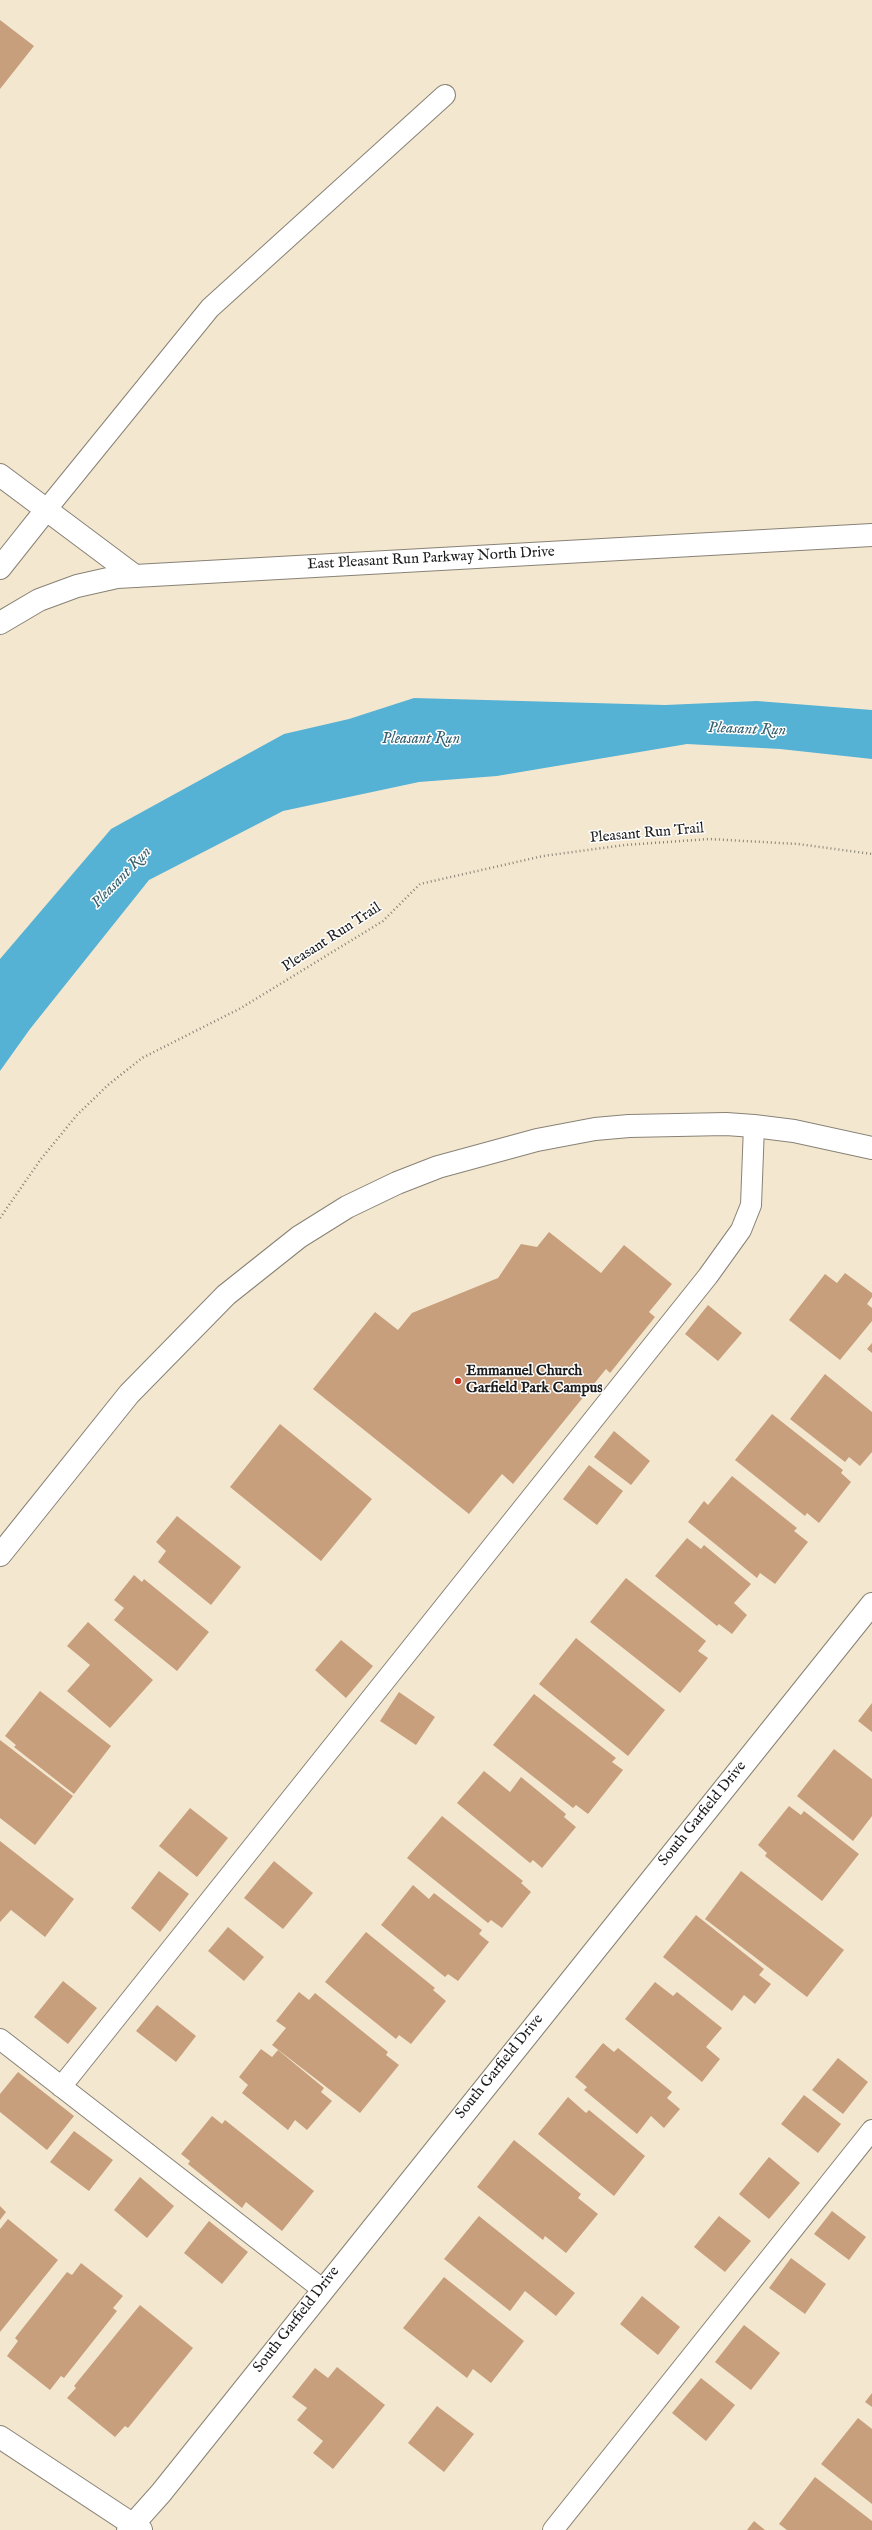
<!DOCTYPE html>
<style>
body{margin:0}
canvas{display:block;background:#f3e7cf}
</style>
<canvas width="872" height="2530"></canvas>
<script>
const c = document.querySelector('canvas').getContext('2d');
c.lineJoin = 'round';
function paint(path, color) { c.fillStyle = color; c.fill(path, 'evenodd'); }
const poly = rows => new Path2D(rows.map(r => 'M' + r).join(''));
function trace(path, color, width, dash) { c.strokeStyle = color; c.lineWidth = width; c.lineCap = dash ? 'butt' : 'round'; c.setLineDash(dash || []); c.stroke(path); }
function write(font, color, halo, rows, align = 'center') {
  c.font = font + ' "IM FELL English",serif'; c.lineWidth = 3; c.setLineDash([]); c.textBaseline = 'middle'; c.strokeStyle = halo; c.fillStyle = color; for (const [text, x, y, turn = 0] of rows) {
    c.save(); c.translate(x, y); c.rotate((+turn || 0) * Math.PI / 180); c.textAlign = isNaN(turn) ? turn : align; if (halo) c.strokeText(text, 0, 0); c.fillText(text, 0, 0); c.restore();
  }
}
const water = poly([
 [414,698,665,705,757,701,872,710,872,759,780,749,687,744,497,776,419,782,283,811,149,880,30,1029,0,1071,0,959,111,829,284,734,349,719]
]);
const building = poly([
 [0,20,34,46,0,89],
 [549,1232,601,1273,624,1245,672,1284,649,1312,655,1317,610,1373,606,1369,513,1484,502,1474,469,1514,313,1389,375,1312,398,1330,412,1313,498,1278,521,1244,537,1247],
 [845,1273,872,1293,872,1297,867,1304,872,1308,872,1321,840,1360,789,1320,825,1274,837,1283],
 [708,1305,742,1333,718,1361,685,1334],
 [872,1343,872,1353,867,1349],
 [825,1374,872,1412,872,1452,860,1466,849,1457,845,1462,790,1419],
 [772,1414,843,1470,841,1473,851,1482,819,1523,807,1513,805,1516,735,1460],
 [280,1424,372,1499,321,1561,230,1487],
 [614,1431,650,1461,631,1485,594,1457],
 [589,1465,623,1491,597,1525,563,1499],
 [732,1476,797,1528,794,1531,808,1542,775,1584,760,1573,757,1578,688,1522,704,1501,708,1505],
 [177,1516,241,1567,211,1605,158,1562,166,1551,156,1542],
 [687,1538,701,1549,704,1545,751,1584,734,1603,747,1615,732,1634,719,1624,717,1626,655,1576],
 [134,1575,142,1582,144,1579,209,1632,177,1671,114,1620,124,1608,114,1600],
 [626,1578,706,1641,698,1651,708,1658,680,1693,590,1622],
 [88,1622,153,1680,110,1728,67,1691,90,1665,67,1646],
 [576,1638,665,1710,628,1756,539,1684],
 [341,1640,373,1666,346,1698,315,1670],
 [40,1691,111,1746,74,1794,14,1747,16,1745,5,1736],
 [399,1692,435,1717,416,1745,380,1721],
 [534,1694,616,1758,612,1762,623,1770,588,1814,576,1805,573,1808,493,1745],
 [872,1703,872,1732,858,1721],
 [0,1740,73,1796,35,1845,0,1818],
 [834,1749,872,1779,872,1816,853,1841,797,1796],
 [484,1771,510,1792,521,1777,566,1814,564,1817,576,1827,542,1868,533,1860,530,1863,457,1803],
 [789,1806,801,1815,804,1811,859,1854,822,1901,765,1856,767,1853,758,1845],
 [190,1808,228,1838,197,1877,159,1846],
 [442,1816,523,1881,521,1883,531,1892,502,1928,491,1920,488,1923,407,1858],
 [0,1841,74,1899,45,1937,11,1910,0,1922],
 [274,1861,313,1893,283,1929,244,1898],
 [159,1871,189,1894,160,1932,131,1908],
 [741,1871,844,1950,807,1997,705,1919],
 [413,1885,429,1899,434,1893,482,1930,479,1934,489,1942,458,1981,448,1974,445,1977,381,1925],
 [696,1915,764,1969,759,1975,771,1984,755,2004,744,1995,732,2011,663,1957],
 [228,1927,264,1957,244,1981,208,1951],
 [366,1932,435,1988,433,1990,446,2001,411,2044,399,2035,396,2039,325,1982],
 [63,1981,97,2008,68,2044,34,2017],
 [655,1982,673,1996,677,1992,722,2028,706,2047,720,2059,702,2082,625,2019],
 [299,1992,309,2000,315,1993,388,2052,386,2055,399,2065,360,2113,272,2045,286,2028,276,2021],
 [157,2005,196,2036,176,2062,136,2031],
 [603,2043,614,2052,618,2048,672,2092,667,2098,680,2109,664,2128,651,2116,637,2134,584,2090,587,2087,575,2077],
 [261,2049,272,2057,278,2050,324,2088,321,2092,332,2101,307,2130,295,2120,288,2130,242,2093,248,2085,239,2077],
 [838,2058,868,2082,843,2114,812,2090],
 [18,2072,74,2116,47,2150,0,2112,0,2094],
 [804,2095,841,2124,818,2153,781,2124],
 [568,2097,586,2113,589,2110,645,2156,614,2196,538,2134],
 [212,2116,222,2124,225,2120,314,2191,282,2231,246,2202,242,2208,188,2164,190,2161,181,2154],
 [74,2131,113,2160,89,2191,50,2162],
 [514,2140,581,2194,578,2198,598,2214,566,2253,545,2236,543,2240,477,2187],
 [769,2157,800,2183,769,2219,739,2194],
 [140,2177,174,2206,147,2238,114,2210],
 [0,2206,6,2212,0,2220],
 [832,2211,866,2237,849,2260,814,2234],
 [479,2216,575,2293,556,2316,525,2291,510,2311,444,2259],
 [719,2216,751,2241,725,2272,694,2247],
 [8,2219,58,2260,0,2332,0,2229],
 [209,2221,248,2252,222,2284,184,2253],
 [791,2258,826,2284,805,2314,769,2288],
 [81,2263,123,2296,113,2308,117,2311,64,2378,61,2376,50,2390,7,2356,18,2341,15,2338,67,2272,72,2275],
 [444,2277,524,2341,491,2383,473,2369,467,2378,403,2328],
 [642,2296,680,2327,658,2355,620,2324],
 [140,2305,193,2348,128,2428,125,2426,115,2437,67,2398,76,2388,74,2386],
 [744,2325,780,2353,751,2390,715,2362],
 [337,2367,385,2405,333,2469,313,2453,323,2441,297,2420,307,2408,292,2397,315,2368,328,2378],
 [701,2378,735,2405,706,2441,672,2413],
 [872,2393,872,2407,865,2402],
 [437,2406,474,2434,444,2472,408,2443],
 [858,2418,872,2429,872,2504,821,2464],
 [815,2477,872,2521,872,2530,787,2530,779,2524],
 [754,2521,765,2530,747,2530]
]);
const path = poly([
 [0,1218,41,1159,77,1115,108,1085,142,1058,241,1008,383,921,420,884,543,856,625,845,709,839,798,844,872,854]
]);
const service = poly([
 [46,510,210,308,445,95],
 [0,2039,322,2289],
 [61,2087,708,1276,741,1230,751,1205,754,1126],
 [553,2530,872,2130]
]);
const minor = poly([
 [0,475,135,576],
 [0,568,46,510],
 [0,1555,129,1394,226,1295,299,1237,347,1207,397,1183,438,1167,537,1140,595,1129,629,1126,726,1124,754,1126,794,1131,872,1148],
 [128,2530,161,2493,872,1604]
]);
const tertiary = poly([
 [0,623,39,600,77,586,117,577,872,535]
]);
const primary = poly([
 [0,2437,141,2530]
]);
const markers = [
 [458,1381,4,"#c8321e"]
];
const streetNames = [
 ["East Pleasant Run Parkway North Drive",431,559,-3],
 ["Pleasant Run Trail",647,834,-5],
 ["Pleasant Run Trail",332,938,-33],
 ["South Garfield Drive",703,1814,-51],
 ["South Garfield Drive",500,2067,-51],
 ["South Garfield Drive",297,2320,-52]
];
const poiNames = [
 ["Emmanuel Church",466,1372],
 ["Garfield Park Campus",466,1389]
];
const waterNames = [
 ["Pleasant Run",747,730,2],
 ["Pleasant Run",421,740],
 ["Pleasant Run",122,878,-46]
];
paint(water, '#56b2d4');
paint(building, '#c79f7c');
trace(service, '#888276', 22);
trace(minor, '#888276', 24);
trace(tertiary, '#888276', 24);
trace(primary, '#888276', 24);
trace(path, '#888276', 2.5, [1, 3]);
trace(service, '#fff', 20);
trace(minor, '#fff', 22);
trace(tertiary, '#fff', 22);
trace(primary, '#fff', 22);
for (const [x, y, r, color] of markers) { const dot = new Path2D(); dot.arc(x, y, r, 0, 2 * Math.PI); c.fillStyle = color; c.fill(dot); trace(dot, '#fff', 1.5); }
write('15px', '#1c1c1c', '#fff', streetNames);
write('bold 15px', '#1c1c1c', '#fff', poiNames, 'left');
write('italic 16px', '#36606f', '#fff', waterNames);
</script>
